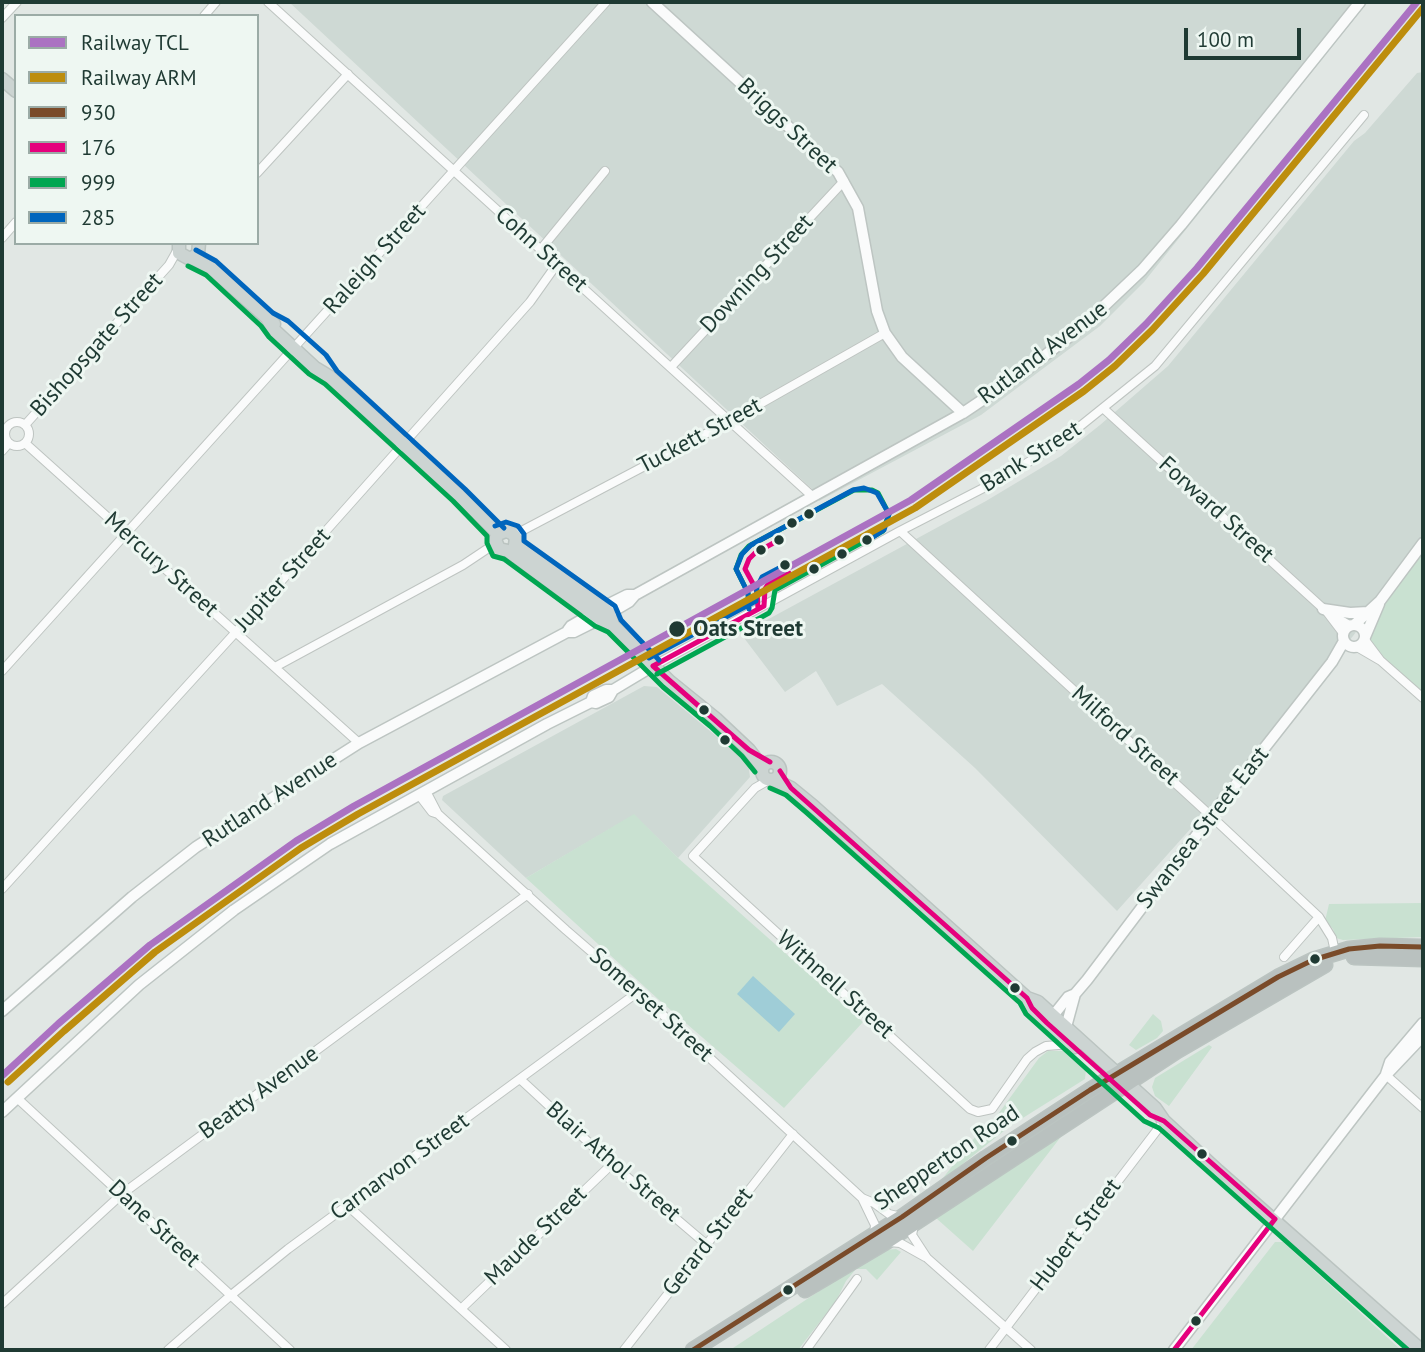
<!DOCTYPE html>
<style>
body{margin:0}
#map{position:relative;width:1425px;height:1352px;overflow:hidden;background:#e1e7e4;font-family:"PT Sans",sans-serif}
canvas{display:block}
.frame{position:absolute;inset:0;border:4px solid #1f3a33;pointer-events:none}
.legend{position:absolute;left:14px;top:14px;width:245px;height:231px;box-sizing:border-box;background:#eef7f2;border:2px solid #9baba6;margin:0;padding:9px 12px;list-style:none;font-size:21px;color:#1f3a33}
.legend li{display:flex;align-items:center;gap:14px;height:35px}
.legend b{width:35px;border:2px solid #9baba6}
.scale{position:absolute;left:1184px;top:28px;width:117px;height:32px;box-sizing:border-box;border:4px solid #1f3a33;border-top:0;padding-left:9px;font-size:21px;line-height:24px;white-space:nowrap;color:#1f3a33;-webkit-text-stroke:5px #eef7f2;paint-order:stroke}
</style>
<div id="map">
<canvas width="1425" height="1352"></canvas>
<div class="frame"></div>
<ul class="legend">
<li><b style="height:9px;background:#ab72c2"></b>Railway TCL</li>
<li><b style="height:9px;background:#bd8d0d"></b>Railway ARM</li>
<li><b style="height:9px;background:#7a4b2a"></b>930</li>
<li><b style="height:9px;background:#e5007d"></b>176</li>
<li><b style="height:9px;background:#00a651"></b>999</li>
<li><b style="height:9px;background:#0065bd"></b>285</li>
</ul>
<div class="scale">100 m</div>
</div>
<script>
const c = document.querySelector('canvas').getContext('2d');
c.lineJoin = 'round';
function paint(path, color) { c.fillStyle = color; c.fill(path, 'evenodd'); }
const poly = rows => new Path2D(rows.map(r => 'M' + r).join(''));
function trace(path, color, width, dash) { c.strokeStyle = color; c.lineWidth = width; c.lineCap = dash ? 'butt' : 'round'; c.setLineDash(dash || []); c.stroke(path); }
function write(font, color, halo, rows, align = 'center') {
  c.font = font + ' "PT Sans",sans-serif'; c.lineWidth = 6; c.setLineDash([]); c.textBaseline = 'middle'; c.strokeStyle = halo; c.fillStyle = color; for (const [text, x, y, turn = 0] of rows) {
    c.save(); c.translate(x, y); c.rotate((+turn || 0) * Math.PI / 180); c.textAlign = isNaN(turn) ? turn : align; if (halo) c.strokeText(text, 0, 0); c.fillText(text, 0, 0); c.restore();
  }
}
const built = poly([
 [289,2,1368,2,1144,282,1100,326,981,415,819,501,813,490],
 [1423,72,1423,542,1353,636,1210,807,1117,911,975,768,882,684,837,706,816,671,785,692,741,634,986,501,1061,456,1100,425,1168,366,1354,141,1365,133,1417,73],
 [644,686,657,687,751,765,749,770,750,777,678,858,634,815,526,878,442,800,443,796]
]);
const green = poly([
 [1423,543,1423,696,1381,660,1365,637,1381,600],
 [634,814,678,858,863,1022,784,1108,658,999,526,878],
 [1423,903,1423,937,1343,940,1336,938,1333,929,1325,921,1329,904],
 [1153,1014,1161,1021,1163,1031,1157,1038,1136,1050,1129,1045],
 [1209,1045,1212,1047,1169,1106,1155,1096,1152,1087,1155,1078],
 [1048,1051,1064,1051,1086,1069,1085,1079,1010,1126,939,1183,983,1127,996,1117,1039,1058],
 [1063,1134,973,1251,936,1218],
 [1275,1242,1283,1242,1401,1350,1191,1350],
 [896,1249,901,1252,877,1280,866,1269,856,1269,846,1281,836,1301,798,1350,730,1350,851,1270,885,1250]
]);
const water = poly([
 [753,976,795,1014,779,1032,737,994]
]);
const street = poly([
 [268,2,812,496],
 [204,16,216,2],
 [2,18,17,2],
 [257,173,348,74],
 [2,238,16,222],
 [541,249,605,171],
 [671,367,844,181],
 [1104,409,1327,612,1343,633],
 '5 434a12 12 0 1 1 24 0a12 12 0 1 1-24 0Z',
 [25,425,169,265,178,249],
 [25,443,359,743],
 [2,451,9,443],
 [900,531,1211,816,1319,917,1332,938,1335,952],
 [514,535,730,421,885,333],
 [1330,614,1351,626],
 [1365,640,1380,660],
 [1357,647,1381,661,1423,698],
 [653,666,900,531,999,480,1058,444,1155,366,1364,115],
 [275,667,463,565,496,543],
 [2,671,606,2],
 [769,780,755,788,693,856,970,1109,978,1112,992,1109,1027,1059,1035,1052,1046,1046,1071,1044],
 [426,791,438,814],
 [419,795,432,812,438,814,566,930,638,992,862,1198,874,1203,889,1214,901,1217],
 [2,889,235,633,398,450,530,302,557,264],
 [1284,957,1319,917],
 [1386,1075,1423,1108],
 [520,1079,612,1164,706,1244],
 [17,1098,290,1350],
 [862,1198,875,1225,874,1234],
 [348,1206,506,1350],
 [914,1225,912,1235,927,1258,1031,1350],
 [889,1242,900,1243,925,1257],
 [2,1304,122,1194,528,894],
 [461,1309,612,1164],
 [168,1350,230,1296,288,1249,638,992],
 [624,1350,793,1134],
 [806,1350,857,1279],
 [989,1350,1164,1121]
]);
const secondary = poly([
 [652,2,838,172,858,208,877,311,885,333,902,357,963,413],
 [1323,609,1350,613,1368,612],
 '1343 636a11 11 0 1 1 22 0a11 11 0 1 1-22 0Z',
 [1354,625,1380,601,1423,543],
 [568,630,571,626,609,604,627,595,635,595],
 [1365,637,1379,604],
 [591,702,593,696,606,690,613,690,653,666],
 [2,1011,132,897,196,847,359,743,567,632,574,632,600,619,629,602,635,595,963,413,1021,374,1083,326,1142,270,1181,225,1360,2],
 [1048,1022,1068,997,1075,994,1087,980,1211,816,1332,662,1344,641],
 [1066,1027,1075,994],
 [1386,1074,1390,1062,1423,1023],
 [2,1112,139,985,234,910,330,844,547,724,591,702,596,703,609,697,613,690],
 [1174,1350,1386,1075,1423,1036]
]);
const primary = poly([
 [2,79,16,91],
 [179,243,179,253,190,259,198,254,199,243],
 [192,258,211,268,274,324],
 [268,320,275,331,315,368,330,377,350,395,459,495,498,534],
 [498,534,495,540,499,549,508,551,600,619,613,625,669,681,716,719,749,750,762,767],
 [498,534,506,531,512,533,516,538,515,545],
 [515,545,599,604,609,613,613,625],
 '762 771a9 9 0 1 1 18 0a9 9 0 1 1-18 0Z',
 [774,780,791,788,813,806,1027,998,1038,1002,1155,1108,1164,1121,1218,1171,1421,1350],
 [1027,998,1032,1008,1075,1047]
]);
const highway = poly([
 [1354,957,1423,959],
 [805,1290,886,1242,1177,1051,1325,965],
 [693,1350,902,1217,986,1158,1090,1090,1278,977,1313,960,1349,949,1380,946,1423,947]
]);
const bus1 = poly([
 [693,1350,902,1217,986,1158,1090,1090,1278,977,1313,960,1349,949,1380,946,1423,947]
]);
const bus2 = poly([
 [758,609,757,591,745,569,749,559,755,553,779,540],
 [653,666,764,606,765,589,769,583,789,573],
 [653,666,749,750,770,762],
 [780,771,791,788,1027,998,1032,1008,1047,1023,1150,1115,1164,1121,1275,1219],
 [1174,1350,1275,1219]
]);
const bus3 = poly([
 [188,266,206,275,261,326,269,337,309,374,325,384,453,501,487,536,487,543,493,556,504,559,595,626,608,632,663,687,710,726,742,756,755,772],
 [657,674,769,613,772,608,775,590,883,531,889,514,878,493,872,490,854,490,749,546,741,555,736,569,748,593,749,604],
 [770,788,786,795,807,813,1020,1003,1026,1014,1144,1121,1159,1128,1408,1350]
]);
const bus4 = poly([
 [196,250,216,261,273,313,288,321,326,355,337,371,465,489,504,528],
 [495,526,506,522,518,526,524,534,524,541,615,606,621,620,659,660],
 [749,609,748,593,736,569,742,554,751,545,853,490,864,488,877,493,889,514,884,530,867,541],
 [649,658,756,601,757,587,762,577,785,565]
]);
const rail1 = poly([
 [2,1076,58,1024,150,945,296,841,354,806,911,500,1079,384,1109,360,1146,324,1197,268,1417,2]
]);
const rail2 = poly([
 [8,1082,64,1031,155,952,301,848,358,814,915,508,1084,391,1115,366,1152,330,1203,274,1423,8]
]);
const markers = [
 [809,514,6,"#1f3a33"],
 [792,523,6,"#1f3a33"],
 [779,540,6,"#1f3a33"],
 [867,540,6,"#1f3a33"],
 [761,550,6,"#1f3a33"],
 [842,554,6,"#1f3a33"],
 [785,565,6,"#1f3a33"],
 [814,569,6,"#1f3a33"],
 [677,629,9,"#1f3a33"],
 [704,710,6,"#1f3a33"],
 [725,740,6,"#1f3a33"],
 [1315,959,6,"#1f3a33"],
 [1015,988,6,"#1f3a33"],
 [1012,1141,6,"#1f3a33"],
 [1202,1154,6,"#1f3a33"],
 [788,1290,6,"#1f3a33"],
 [1196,1321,6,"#1f3a33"]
];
const streetNames = [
 ["Briggs Street",787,126,43],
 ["Cohn Street",541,250,42],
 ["Raleigh Street",375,259,-48],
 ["Downing Street",757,274,-47],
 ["Bishopsgate Street",97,345,-48],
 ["Rutland Avenue",1043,353,-37],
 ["Tuckett Street",700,436,-28],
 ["Bank Street",1031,457,-32],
 ["Forward Street",1216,510,42],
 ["Mercury Street",161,565,42],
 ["Jupiter Street",283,580,-48],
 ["Milford Street",1125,736,42],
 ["Rutland Avenue",270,800,-33],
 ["Swansea Street East",1203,828,-52],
 ["Withnell Street",835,985,42],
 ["Somerset Street",651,1005,42],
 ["Beatty Avenue",259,1093,-36],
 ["Shepperton Road",947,1158,-34],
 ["Blair Athol Street",613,1162,41],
 ["Carnarvon Street",400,1167,-36],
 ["Dane Street",154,1224,43],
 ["Hubert Street",1076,1235,-53],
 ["Maude Street",536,1236,-44],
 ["Gerard Street",708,1242,-52]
];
const stopNames = [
 ["Oats Street",693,629]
];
paint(built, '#ced9d4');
paint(green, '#c9e1d1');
paint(water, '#9fcdd7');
trace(street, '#bec4c1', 10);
trace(secondary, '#bdc5c2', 13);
trace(primary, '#bbc4c1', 15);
trace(highway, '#bbc4c1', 17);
trace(street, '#fafbfb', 8);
trace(secondary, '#fafbfb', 10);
trace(primary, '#ccd4d2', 12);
trace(highway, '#b9c1bf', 14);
trace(bus1, '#7a4b2a', 5);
trace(bus2, '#e5007d', 5);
trace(bus3, '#00a651', 5);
trace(bus4, '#0065bd', 5);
trace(rail1, '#ab72c2', 7);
trace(rail2, '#bd8d0d', 7);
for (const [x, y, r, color] of markers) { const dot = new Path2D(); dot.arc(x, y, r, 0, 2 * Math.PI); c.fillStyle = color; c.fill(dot); trace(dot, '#eef7f2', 2.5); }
write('23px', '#1f3a33', '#eef7f2', streetNames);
write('bold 23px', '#1f3a33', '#eef7f2', stopNames, 'left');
</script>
